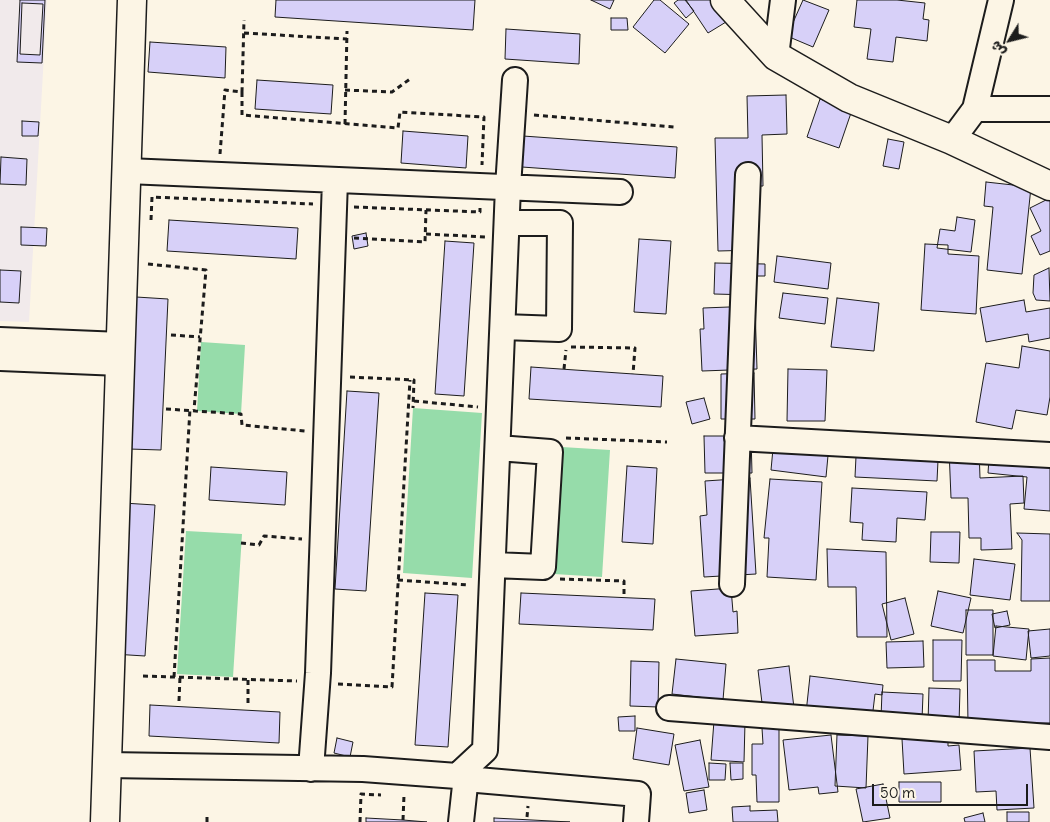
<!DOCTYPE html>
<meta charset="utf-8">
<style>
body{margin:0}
#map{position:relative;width:1050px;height:822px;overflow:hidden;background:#fcf5e5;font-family:Delius,"Playpen Sans Arabic",sans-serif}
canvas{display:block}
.north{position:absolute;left:985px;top:15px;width:50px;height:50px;-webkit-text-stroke:4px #fcf5e5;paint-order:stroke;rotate:234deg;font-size:14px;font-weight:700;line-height:20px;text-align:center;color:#1c1c1c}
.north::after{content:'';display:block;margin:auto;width:18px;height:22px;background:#1c1c1c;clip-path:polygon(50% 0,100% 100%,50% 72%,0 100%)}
.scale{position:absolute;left:872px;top:784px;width:156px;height:22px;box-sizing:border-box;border:2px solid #1c1c1c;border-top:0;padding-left:6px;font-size:15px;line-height:18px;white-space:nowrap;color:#1c1c1c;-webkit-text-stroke:4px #fcf5e5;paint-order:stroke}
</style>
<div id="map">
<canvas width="1050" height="822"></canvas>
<div class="north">ش</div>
<div class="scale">50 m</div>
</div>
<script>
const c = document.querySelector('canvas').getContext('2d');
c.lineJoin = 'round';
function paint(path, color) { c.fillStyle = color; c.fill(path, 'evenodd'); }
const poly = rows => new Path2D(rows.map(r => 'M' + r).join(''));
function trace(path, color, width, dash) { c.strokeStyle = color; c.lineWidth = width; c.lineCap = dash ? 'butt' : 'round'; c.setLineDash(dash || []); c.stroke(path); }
const built = poly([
 [0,0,47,0,29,322,0,321]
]);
const green = poly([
 [201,342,245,345,241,414,197,411],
 [413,408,482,413,472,578,403,573],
 [562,447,610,450,602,577,554,574],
 [186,531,242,534,233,677,177,674]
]);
const building = poly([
 [20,0,45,0,42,63,17,62,20,0],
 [276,0,475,0,473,30,275,17,276,0],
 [591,0,614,0,610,9,591,0],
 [654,0,660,0,689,24,665,53,633,27,654,0],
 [678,0,685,0,694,11,686,18,674,3,678,0],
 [686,0,711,0,726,22,708,33,686,0],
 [803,0,829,10,813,47,787,36,803,0],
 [857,0,897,0,925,3,923,19,929,20,927,41,896,37,893,62,867,59,871,29,854,27,857,0],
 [22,3,43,4,40,55,20,54,22,3],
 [611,18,627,18,628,30,611,30,611,18],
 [506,29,580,34,579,64,505,59,506,29],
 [150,42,226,47,225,78,148,72,150,42],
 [257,80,333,85,331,114,255,109,257,80],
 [786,95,787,134,762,135,763,186,756,186,757,250,718,251,715,138,748,138,747,96,786,95],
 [820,99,852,110,839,148,807,137,820,99],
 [22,121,39,122,38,136,22,136,22,121],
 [403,131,468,136,466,168,401,163,403,131],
 [523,136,677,147,675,178,522,167,523,136],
 [888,139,904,142,899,169,883,166,888,139],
 [1,157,27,159,26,185,0,184,1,157],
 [986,182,1031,187,1022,274,987,270,993,207,984,206,986,182],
 [1050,198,1050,251,1040,255,1031,236,1041,231,1030,208,1050,198],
 [957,217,975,220,971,252,937,248,940,229,955,231,957,217],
 [169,220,298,228,296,259,167,251,169,220],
 [21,227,47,228,46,246,21,245,21,227],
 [366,233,368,246,354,249,352,236,366,233],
 [639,239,671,241,666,314,634,312,639,239],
 [445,241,474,243,464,396,435,394,445,241],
 [925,244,948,245,948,254,979,256,976,314,921,310,925,244],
 [777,256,831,263,828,289,774,282,777,256],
 [715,263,765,264,765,276,753,276,752,295,714,294,715,263],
 [1049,268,1050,301,1036,300,1033,293,1034,275,1049,268],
 [0,270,21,271,19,303,0,302,0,270],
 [783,293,828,298,825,324,779,318,783,293],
 [136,297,168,299,161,450,129,449,136,297],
 [837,298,879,303,874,351,831,347,837,298],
 [1024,300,1026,312,1050,308,1050,338,1029,342,1028,334,986,342,980,308,1024,300],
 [755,306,757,369,702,371,700,329,704,329,703,308,755,306],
 [1022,346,1050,351,1050,397,1047,415,1016,410,1012,429,976,422,986,363,1019,368,1022,346],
 [531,367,663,376,661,407,529,399,531,367],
 [788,369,827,370,825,421,787,421,788,369],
 [754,373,755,419,721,419,721,374,754,373],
 [347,391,379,393,366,591,335,589,347,391],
 [704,398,710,419,692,424,686,402,704,398],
 [704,436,751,436,752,473,705,473,704,436],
 [857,436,939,440,937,481,855,477,857,436],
 [774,438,829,445,826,477,771,470,774,438],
 [990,444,1050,449,1050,511,1024,509,1027,477,988,473,990,444],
 [979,448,980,478,1023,476,1024,503,1010,504,1012,549,981,550,981,538,969,538,968,498,951,498,949,449,979,448],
 [627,466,657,468,653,544,622,542,627,466],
 [211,467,287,472,285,505,209,500,211,467],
 [750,478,756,574,704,577,700,516,707,515,705,481,750,478],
 [770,479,822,482,816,580,767,577,769,538,764,538,770,479],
 [852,488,927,492,925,520,897,518,896,542,862,540,863,523,850,522,852,488],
 [123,503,155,505,145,656,113,654,123,503],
 [931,532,960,532,959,563,930,562,931,532],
 [1017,533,1050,534,1050,601,1021,601,1022,540,1017,533],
 [827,549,886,552,887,637,857,637,856,587,828,587,827,549],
 [974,559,1015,564,1010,600,970,595,974,559],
 [731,588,733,612,737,611,738,633,695,636,691,591,731,588],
 [938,591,971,598,963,633,931,626,938,591],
 [425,593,458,595,448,747,415,745,425,593],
 [521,593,655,599,653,630,519,624,521,593],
 [905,598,914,634,891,640,882,604,905,598],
 [966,610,993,610,993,655,966,655,966,610],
 [1007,611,1010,625,995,628,992,614,1007,611],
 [996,626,1029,629,1026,660,993,656,996,626],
 [1050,629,1050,656,1031,658,1028,631,1050,629],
 [933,640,962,640,961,681,933,681,933,640],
 [923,641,924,667,887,668,886,642,923,641],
 [1050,658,1050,723,968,724,967,660,995,660,995,671,1031,671,1031,659,1050,658],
 [676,659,726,664,723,700,672,694,676,659],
 [631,661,659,662,658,707,630,706,631,661],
 [789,666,794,708,763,711,758,670,789,666],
 [810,676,883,685,882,695,875,694,872,719,806,713,810,676],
 [929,688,960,689,959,724,928,723,929,688],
 [882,692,923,694,922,720,881,718,882,692],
 [150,705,280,712,279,743,149,736,150,705],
 [635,716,635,731,619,731,618,717,635,716],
 [714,721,745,722,744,762,711,760,714,721],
 [637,728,674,734,669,765,633,759,637,728],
 [762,728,779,728,779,802,757,802,756,775,752,775,752,744,763,744,762,728],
 [831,735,838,792,819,794,818,787,789,790,783,740,831,735],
 [837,735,868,736,866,788,835,786,837,735],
 [948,736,948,746,959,745,961,770,904,774,902,739,948,736],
 [337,738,353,742,350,757,334,753,337,738],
 [700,740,709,787,684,791,675,745,700,740],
 [1030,748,1034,808,997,810,996,791,976,792,974,751,1030,748],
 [709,763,726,764,725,780,709,780,709,763],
 [730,763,743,763,743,779,731,780,730,763],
 [899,782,941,782,941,802,899,802,899,782],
 [883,784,890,818,863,822,856,789,883,784],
 [704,790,707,810,689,813,686,793,704,790],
 [750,806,750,811,777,810,778,822,733,822,732,807,750,806],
 [1007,812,1029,812,1029,822,1007,822,1007,812],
 [983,813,985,822,965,822,964,818,983,813],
 [366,818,403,820,427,822,366,822,366,818],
 [494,818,570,822,494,822,494,818]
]);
const path = poly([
 [244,33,347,39],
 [345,90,392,92,410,79],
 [242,92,242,115,398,128,400,112,484,117,482,165],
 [534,115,674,127],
 [345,124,347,31],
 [220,154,225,90,242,92,244,20],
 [354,207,480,212,480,208],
 [151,220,152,197,313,204],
 [426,234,486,237],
 [354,238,425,242,426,210],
 [148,264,206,270,194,410],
 [171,335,200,337],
 [571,347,635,348,633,374],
 [564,369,566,350],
 [350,377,414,380,413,408],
 [414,401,478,407],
 [166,409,241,414,242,425,305,431],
 [566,438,667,442],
 [241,543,259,545,264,536,302,539],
 [560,579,624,581,624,596],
 [398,580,469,585],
 [143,676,297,681],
 [174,677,190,409],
 [248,680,248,707],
 [338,684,392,687,410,380],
 [179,701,180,677],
 [527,817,528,806],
 [403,820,404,795],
 [207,822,207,817],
 [360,822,361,794,381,795]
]);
const minor = poly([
 [776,56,783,0],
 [975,109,1050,109],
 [952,140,975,109,1001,0],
 [127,171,620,192],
 [503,327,559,329,560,223,507,223],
 [0,340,121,345],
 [0,358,120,363],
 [737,438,1050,455],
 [493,565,543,567,550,452,498,448],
 [732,584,748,175],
 [669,708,1050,737],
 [107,765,363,769,457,776,485,750,508,187,515,80],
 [311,769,318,673,335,180],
 [466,779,638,794,636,822],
 [461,822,467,767]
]);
const tertiary = poly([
 [105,822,132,0]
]);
const secondary = poly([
 [725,0,776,56,849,98,952,140,1050,186]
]);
paint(built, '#f1eaeb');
paint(green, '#96dcaa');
paint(building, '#d7d0f8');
trace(building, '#1c1c1c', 1);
trace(minor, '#1c1c1c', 28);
trace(tertiary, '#1c1c1c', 31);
trace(secondary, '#1c1c1c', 31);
trace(path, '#1c1c1c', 3, [5, 4]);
trace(minor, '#fcf5e5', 24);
trace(tertiary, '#fcf5e5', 28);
trace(secondary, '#fcf5e5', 28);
</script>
